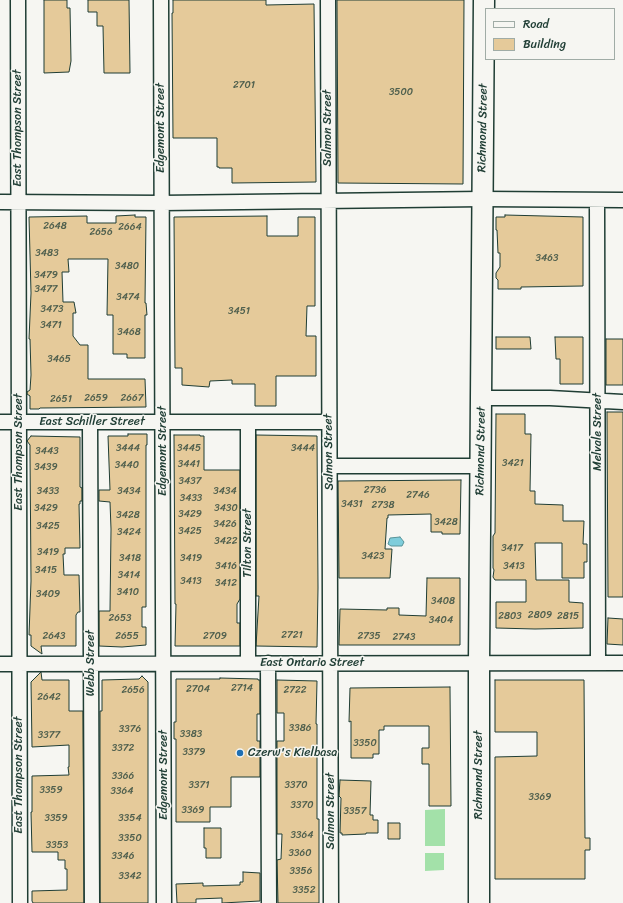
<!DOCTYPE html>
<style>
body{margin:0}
#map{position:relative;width:623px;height:903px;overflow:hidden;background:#f6f6f2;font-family:Sriracha,sans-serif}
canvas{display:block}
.legend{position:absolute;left:485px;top:8px;width:130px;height:52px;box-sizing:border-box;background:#f6f6f2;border:1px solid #a0aca6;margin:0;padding:5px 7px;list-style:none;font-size:12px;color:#1f3d34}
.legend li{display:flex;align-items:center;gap:8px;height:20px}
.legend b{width:20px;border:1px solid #a0aca6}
</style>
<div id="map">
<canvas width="623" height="903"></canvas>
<ul class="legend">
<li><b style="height:5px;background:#f6f6f2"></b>Road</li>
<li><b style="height:11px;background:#e5ca9a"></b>Building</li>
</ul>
</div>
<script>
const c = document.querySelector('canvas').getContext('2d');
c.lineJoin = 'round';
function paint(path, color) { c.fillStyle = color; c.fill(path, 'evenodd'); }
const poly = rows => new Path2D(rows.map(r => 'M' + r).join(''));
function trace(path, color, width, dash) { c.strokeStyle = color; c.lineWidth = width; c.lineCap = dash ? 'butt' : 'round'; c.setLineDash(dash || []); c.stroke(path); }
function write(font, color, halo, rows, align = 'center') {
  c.font = font + ' Sriracha,sans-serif'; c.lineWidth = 3; c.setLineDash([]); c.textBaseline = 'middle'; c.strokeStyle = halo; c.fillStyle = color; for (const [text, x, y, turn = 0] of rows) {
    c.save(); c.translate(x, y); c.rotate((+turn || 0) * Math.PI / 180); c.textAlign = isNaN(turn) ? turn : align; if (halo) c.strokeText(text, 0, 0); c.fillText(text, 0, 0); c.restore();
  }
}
const green = poly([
 [445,809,445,846,425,846,425,810],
 [425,853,444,853,444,870,425,871]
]);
const water = poly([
 [400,537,404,542,402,546,391,546,388,544,390,538,400,537]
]);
const building = poly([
 [44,0,67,0,67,8,70,8,71,61,69,72,44,73,44,0],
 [88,0,129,0,130,73,104,73,103,26,97,26,97,12,88,12,88,0],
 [173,0,266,0,266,5,314,4,316,182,232,183,232,168,219,168,219,167,217,167,217,138,173,138,172,13,173,13,173,0],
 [337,0,464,0,463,184,338,183,337,0],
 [135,215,135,217,146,217,145,303,146,303,147,315,145,315,145,358,127,358,127,354,113,354,113,315,107,315,108,259,68,259,69,272,62,272,63,302,74,302,76,313,73,313,73,336,80,345,88,345,88,379,145,379,146,407,40,408,39,409,30,409,30,396,27,394,27,392,30,390,31,375,30,339,29,339,31,293,29,217,87,216,87,223,116,223,116,216,135,215],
 [505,215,583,217,583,286,521,287,521,289,498,289,498,280,496,278,496,273,500,267,500,253,498,253,497,230,496,230,496,217,505,217,505,215],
 [267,216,267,236,298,236,298,217,315,217,315,306,307,306,306,336,316,336,316,376,276,376,276,406,255,406,255,384,232,384,232,380,210,381,209,387,182,385,182,368,175,368,174,217,267,216],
 [496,337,530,337,531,349,496,349,496,337],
 [555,337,583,337,583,384,560,384,560,359,556,359,555,337],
 [606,339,623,339,623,385,606,385,606,339],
 [607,412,623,412,623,597,608,597,607,412],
 [496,414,525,414,525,434,531,434,530,491,535,491,535,504,563,505,563,521,584,521,583,544,587,544,587,562,584,562,584,578,562,578,562,543,535,543,536,580,569,580,569,602,583,603,583,628,535,629,496,628,496,602,526,602,526,580,495,580,493,577,494,570,493,568,493,536,495,533,496,414],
 [128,434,147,434,147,445,146,445,146,607,142,607,142,627,146,627,146,645,122,647,99,646,99,611,110,611,111,529,110,502,99,501,99,490,110,490,108,436,128,436,128,434],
 [174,435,200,435,200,436,204,436,204,470,240,470,240,599,237,604,237,623,240,623,240,646,175,646,176,604,175,604,174,435],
 [256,435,317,436,318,588,317,647,256,646,259,596,256,596,256,435],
 [31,436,80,437,80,487,82,488,82,501,80,501,80,504,79,504,80,548,65,548,65,554,63,554,64,575,79,575,80,612,78,612,76,615,76,646,41,646,42,654,31,646,31,635,29,635,31,581,30,454,30,445,27,441,31,436],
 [461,480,460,534,442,534,442,532,431,532,431,514,388,515,388,518,387,518,385,549,392,549,390,578,339,578,338,481,461,480],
 [427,578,460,578,460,645,339,645,340,609,387,610,387,608,399,608,399,615,426,616,427,578],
 [608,618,623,619,623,645,607,644,608,618],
 [41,672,42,680,69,680,69,711,83,711,84,903,33,903,32,901,32,891,67,890,67,869,65,869,65,860,58,860,58,852,32,852,31,812,32,812,32,776,69,775,68,767,69,767,69,745,32,747,31,682,41,672],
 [142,676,148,682,148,903,100,903,100,711,102,711,102,680,139,679,142,676],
 [220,678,258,679,258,680,260,680,260,714,257,714,257,741,260,741,260,777,231,777,231,807,210,807,210,822,176,822,176,739,174,739,174,722,176,722,176,679,220,679,220,678],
 [277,680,317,681,316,724,317,724,317,819,319,819,319,903,278,903,277,860,281,859,282,834,277,834,277,741,284,741,284,713,277,713,277,680],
 [495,680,584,680,585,838,590,838,590,850,585,850,585,879,495,879,495,757,537,756,537,732,495,732,495,680],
 [450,687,451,806,429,806,429,764,422,764,422,748,429,748,429,726,384,726,384,730,379,730,379,754,373,754,373,758,351,758,351,721,349,722,350,688,450,687],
 [340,780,371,781,370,815,373,815,373,820,378,820,378,833,366,833,366,834,342,835,342,833,340,833,341,798,339,796,340,780],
 [388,823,400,823,400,839,388,839,388,823],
 [204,828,221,828,221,858,206,858,206,848,204,848,204,828],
 [243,872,260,873,260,901,222,903,222,898,196,899,196,903,177,903,176,884,203,883,203,886,240,885,240,882,243,882,243,872]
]);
const street = poly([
 [18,0,20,903],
 [161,0,164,903],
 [328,0,331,903],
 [597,200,598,663],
 [0,202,162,203,482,199,623,200],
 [482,398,550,398,623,402],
 [0,422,329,422],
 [248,422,248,663],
 [90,423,92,903],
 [330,466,480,466],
 [268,663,269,903],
 [0,664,623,663]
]);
const secondary = poly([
 [479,903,479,662,484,0]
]);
const markers = [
 [240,753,4,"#1f6fb2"]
];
const numberNames = [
 ["2701",244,85],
 ["3500",401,92],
 ["2648",55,226],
 ["2664",130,227],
 ["2656",101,232],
 ["3483",47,253],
 ["3463",547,258],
 ["3480",127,266],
 ["3479",46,275],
 ["3477",46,289],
 ["3474",128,297],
 ["3473",52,309],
 ["3451",239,311],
 ["3471",51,325],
 ["3468",129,332],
 ["3465",59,359],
 ["2659",96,398],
 ["2667",132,398],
 ["2651",61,399],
 ["3444",128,448],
 ["3445",189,448],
 ["3444",303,448],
 ["3443",47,451],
 ["3421",513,463],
 ["3441",189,464],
 ["3440",127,465],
 ["3439",46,467],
 ["3437",190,481],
 ["2736",375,490],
 ["3433",48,491],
 ["3434",129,491],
 ["3434",225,491],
 ["2746",418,495],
 ["3433",191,498],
 ["3431",352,504],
 ["2738",383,505],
 ["3429",46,508],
 ["3430",226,508],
 ["3429",190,514],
 ["3428",128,515],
 ["3428",446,522],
 ["3426",225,524],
 ["3425",48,526],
 ["3425",190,531],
 ["3424",129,532],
 ["3422",226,541],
 ["3417",512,548],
 ["3419",48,552],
 ["3423",373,556],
 ["3418",130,558],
 ["3419",191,558],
 ["3416",226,566],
 ["3413",514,566],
 ["3415",46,570],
 ["3414",129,575],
 ["3413",191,581],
 ["3412",226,583],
 ["3410",128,592],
 ["3409",48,594],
 ["3408",443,601],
 ["2809",540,615],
 ["2803",510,616],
 ["2815",568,616],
 ["2653",120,618],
 ["3404",441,620],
 ["2721",292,635],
 ["2643",54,636],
 ["2655",127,636],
 ["2709",215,636],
 ["2735",369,636],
 ["2743",404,637],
 ["2714",242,688],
 ["2704",198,689],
 ["2656",133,690],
 ["2722",295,690],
 ["2642",49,697],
 ["3386",300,728],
 ["3376",130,729],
 ["3383",191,734],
 ["3377",49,735],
 ["3350",365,743],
 ["3372",123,748],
 ["3379",194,752],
 ["3366",123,776],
 ["3371",199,785],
 ["3370",296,785],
 ["3359",51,790],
 ["3364",122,791],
 ["3369",540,797],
 ["3370",302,805],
 ["3369",193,810],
 ["3357",355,811],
 ["3359",56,818],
 ["3354",130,818],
 ["3364",302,835],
 ["3350",130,838],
 ["3353",57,845],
 ["3360",300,853],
 ["3346",123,856],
 ["3356",301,871],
 ["3342",130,876],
 ["3352",304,890]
];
const streetNames = [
 ["East Thompson Street",18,128,-90],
 ["Edgemont Street",161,128,-90],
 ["Salmon Street",328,128,-90],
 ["Richmond Street",483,128,-89],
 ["East Schiller Street",92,422],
 ["Melvale Street",598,432,-90],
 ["Edgemont Street",163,451,-90],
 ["Richmond Street",481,451,-89],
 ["East Thompson Street",19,452,-90],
 ["Salmon Street",329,452,-91],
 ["Tilton Street",248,543,-90],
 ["Webb Street",91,663,-90],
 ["East Ontario Street",312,663],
 ["East Thompson Street",19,775,-90],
 ["Edgemont Street",164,775,-90],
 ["Richmond Street",479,775,-90],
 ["Salmon Street",331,811,-90]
];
const poiNames = [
 ["Czerw's Kielbasa",248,753]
];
paint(green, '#a3e1a9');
paint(water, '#7ecddb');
trace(water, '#589398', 1);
paint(building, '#e5ca9a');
trace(building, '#1f3d34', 1);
trace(street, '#1f3d34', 17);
trace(secondary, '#1f3d34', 23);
trace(street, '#f6f6f2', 14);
trace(secondary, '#f6f6f2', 20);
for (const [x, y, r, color] of markers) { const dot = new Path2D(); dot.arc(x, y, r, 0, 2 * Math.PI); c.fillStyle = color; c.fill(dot); trace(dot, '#f6f6f2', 1.5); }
write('10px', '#50604e', null, numberNames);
write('12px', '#1f3d34', '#f6f6f2', streetNames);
write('12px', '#1f3d34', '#f6f6f2', poiNames, 'left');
</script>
